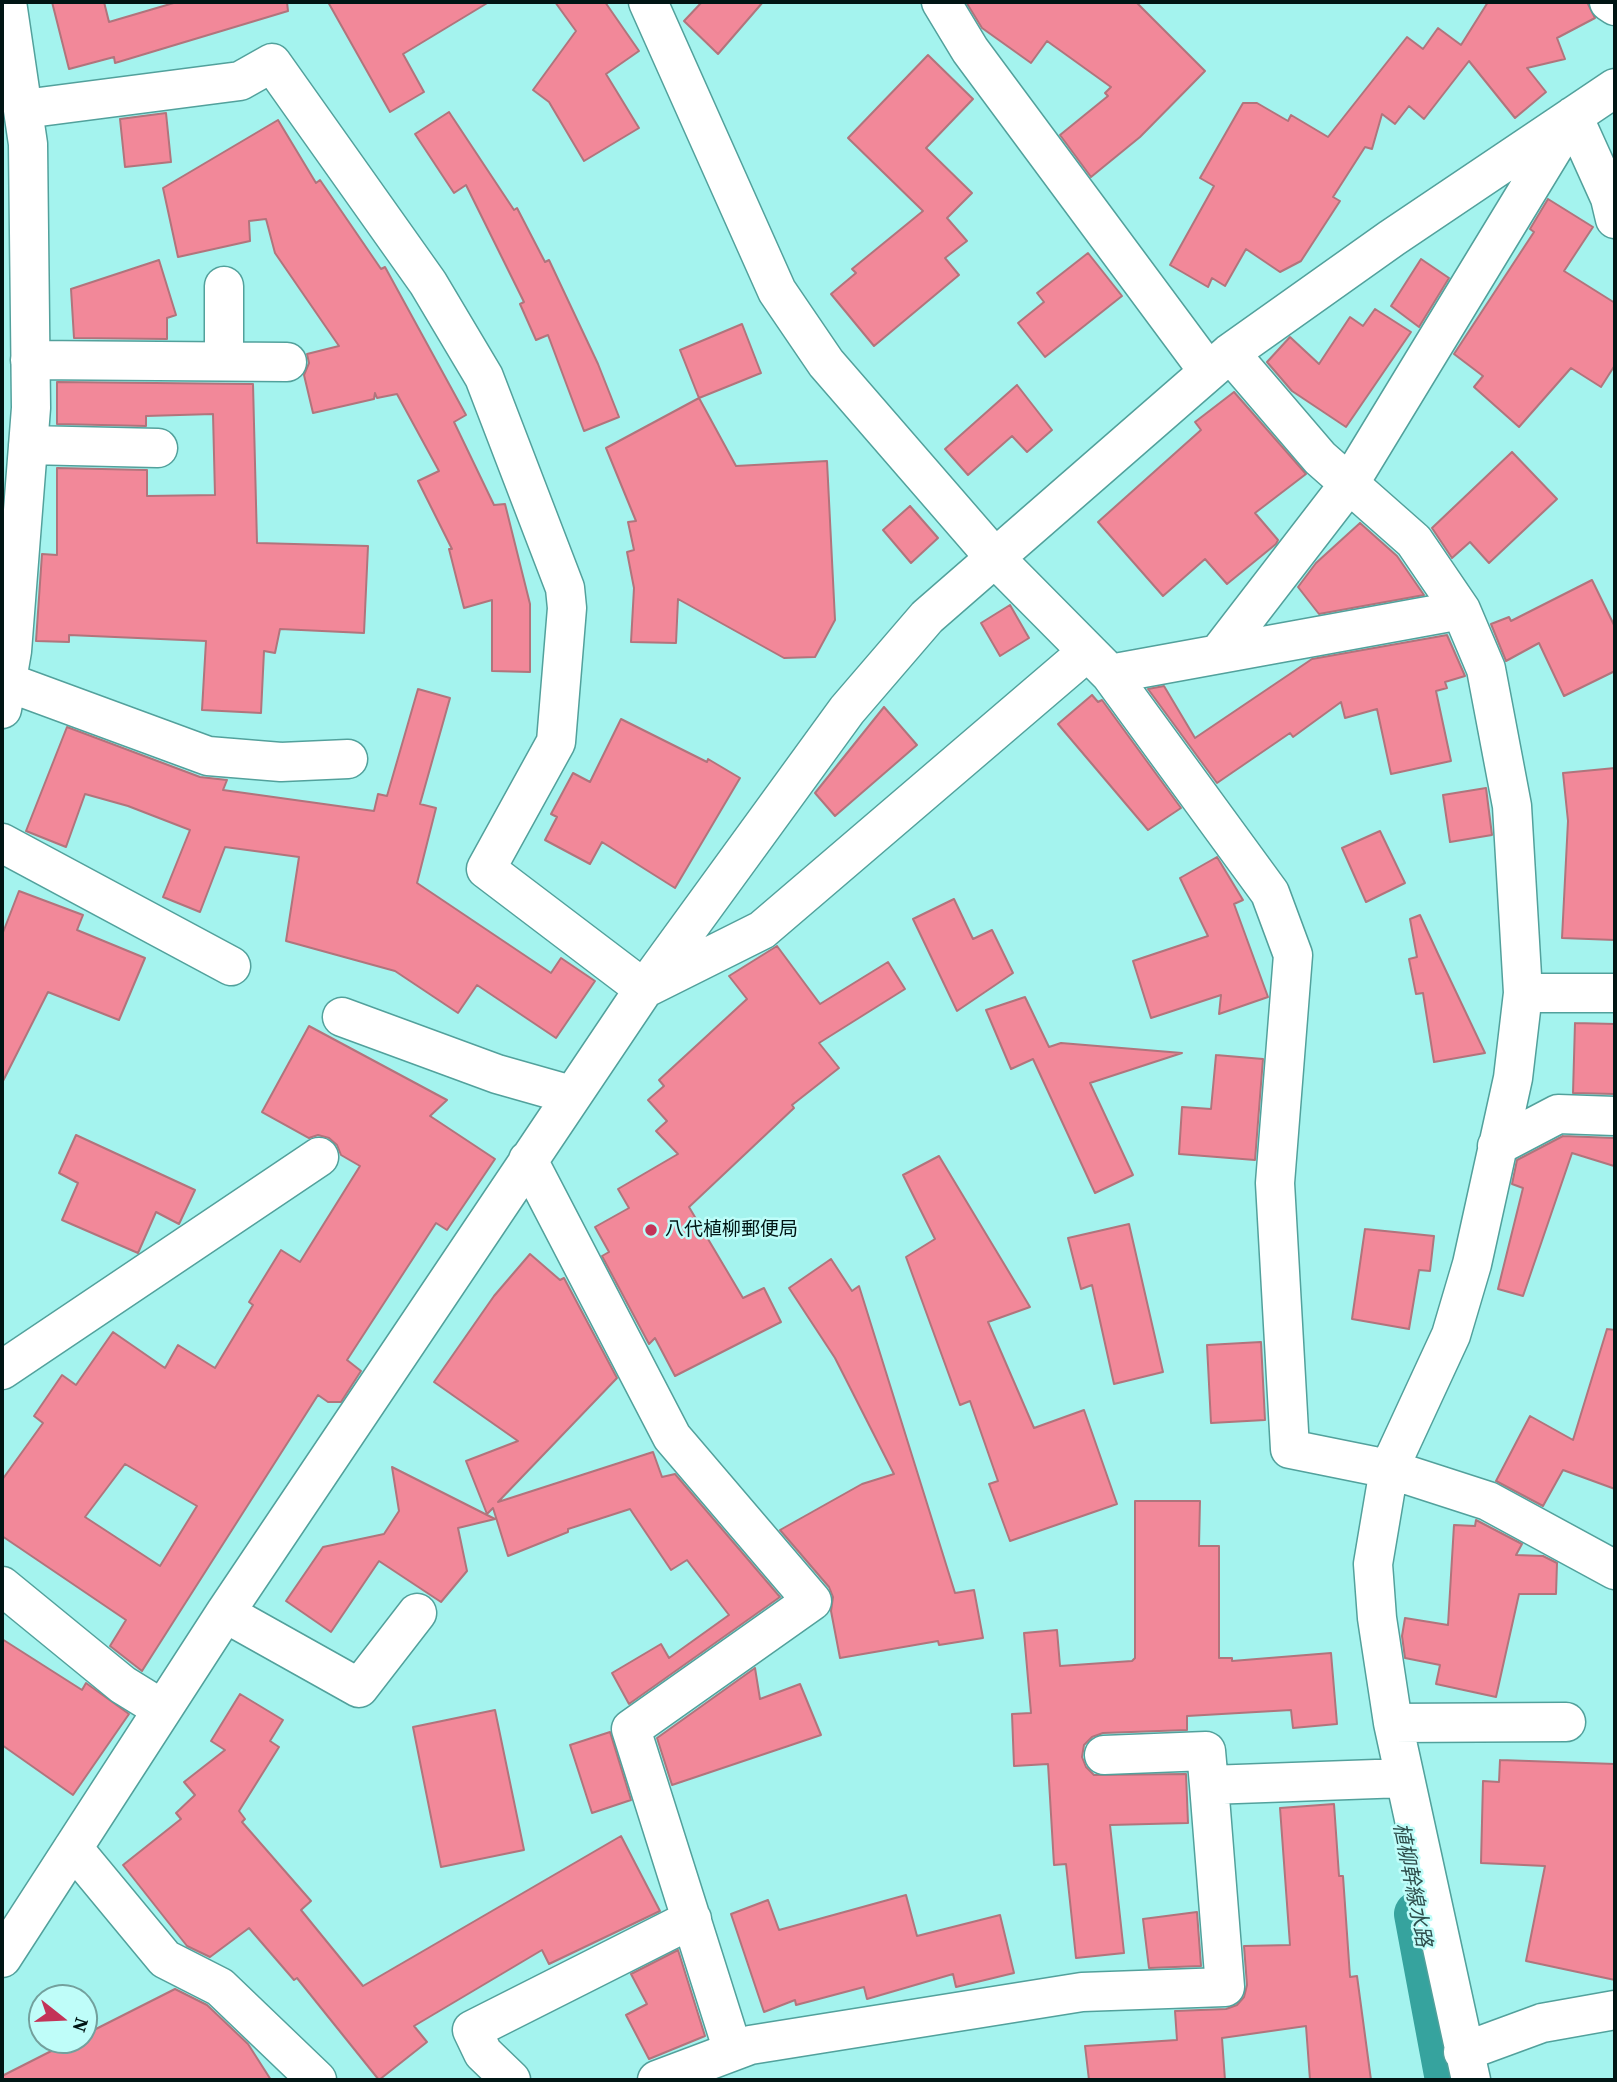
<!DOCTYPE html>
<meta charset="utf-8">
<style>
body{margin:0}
#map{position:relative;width:1617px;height:2082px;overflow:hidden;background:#a4f3ee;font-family:"Source Serif 4",serif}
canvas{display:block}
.frame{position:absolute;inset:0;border:4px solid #001514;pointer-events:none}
.north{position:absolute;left:28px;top:1984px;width:70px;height:70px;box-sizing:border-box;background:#bffdf9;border:2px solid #73a09d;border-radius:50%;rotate:108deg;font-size:19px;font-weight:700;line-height:28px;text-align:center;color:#001514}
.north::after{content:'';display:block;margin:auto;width:24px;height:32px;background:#c33358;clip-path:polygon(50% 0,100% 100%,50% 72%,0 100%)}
</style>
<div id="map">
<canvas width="1617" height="2082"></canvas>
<div class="frame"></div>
<div class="north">N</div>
</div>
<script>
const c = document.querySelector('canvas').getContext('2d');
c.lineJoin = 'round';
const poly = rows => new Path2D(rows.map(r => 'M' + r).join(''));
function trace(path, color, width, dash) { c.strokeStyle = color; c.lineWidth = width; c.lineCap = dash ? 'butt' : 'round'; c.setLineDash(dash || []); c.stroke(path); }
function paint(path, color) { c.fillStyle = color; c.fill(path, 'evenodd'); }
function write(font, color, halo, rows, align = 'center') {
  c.font = font + ' "Source Serif 4","Noto Sans JP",serif'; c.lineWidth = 5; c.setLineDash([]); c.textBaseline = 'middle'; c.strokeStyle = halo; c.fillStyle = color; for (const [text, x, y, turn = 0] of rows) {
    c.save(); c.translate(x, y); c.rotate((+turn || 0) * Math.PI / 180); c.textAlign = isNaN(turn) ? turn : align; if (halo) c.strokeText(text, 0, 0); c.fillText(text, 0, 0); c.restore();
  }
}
const canal = poly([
 [1417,1914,1448,2080]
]);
const building = poly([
 [52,2,104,2,109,22,177,2,287,2,288,11,115,63,114,57,69,69,52,2],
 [328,2,489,2,403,54,424,92,390,112,328,2],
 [555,2,605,2,639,51,606,74,639,128,584,161,549,102,533,90,576,31,555,2],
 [702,2,763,2,718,54,684,21,702,2],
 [966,2,1136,2,1205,71,1140,137,1091,177,1060,135,1108,96,1105,93,1111,87,1047,41,1031,63,982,28,966,2],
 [1488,2,1587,2,1595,18,1557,38,1565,59,1527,68,1546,92,1515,118,1469,61,1424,119,1409,106,1395,124,1382,114,1372,149,1365,147,1333,197,1340,201,1301,261,1280,272,1246,249,1225,286,1212,278,1208,287,1170,265,1214,186,1200,178,1243,103,1257,103,1288,121,1291,115,1328,137,1407,37,1423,49,1438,28,1461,45,1488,2],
 [928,55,973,99,926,148,972,193,947,218,967,241,945,258,959,275,874,346,831,294,856,273,852,269,923,211,848,138,928,55],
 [449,112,514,210,517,208,545,262,549,260,598,364,619,417,584,431,548,335,536,340,520,304,524,302,466,185,454,193,415,134,449,112],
 [166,113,171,162,125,167,120,119,166,113],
 [278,120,316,183,320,180,381,269,385,267,466,415,454,422,494,505,505,504,530,604,530,672,492,671,492,600,464,608,449,549,452,549,418,481,439,471,397,394,377,398,375,393,374,399,313,413,304,375,309,363,307,354,339,346,275,253,266,219,249,221,250,241,178,257,163,188,278,120],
 [1548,199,1593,227,1564,271,1615,303,1615,365,1601,387,1571,368,1519,427,1474,387,1483,376,1454,354,1534,232,1530,229,1548,199],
 [1088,253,1122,296,1045,357,1018,323,1044,302,1037,293,1088,253],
 [1421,259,1449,278,1419,327,1391,306,1421,259],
 [159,260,176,315,167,318,167,339,74,338,71,289,159,260],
 [1375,309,1411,332,1346,427,1292,391,1267,362,1290,337,1319,364,1350,317,1363,326,1375,309],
 [742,324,761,373,699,398,680,350,742,324],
 [57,382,253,384,257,543,368,546,364,633,280,629,275,653,264,651,261,713,202,710,206,641,69,635,69,642,36,641,42,554,57,555,57,468,147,470,147,496,215,495,213,414,146,416,146,426,57,424,57,382],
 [1017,385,1052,430,1027,452,1012,436,968,475,945,449,1017,385],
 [1234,392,1306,474,1255,513,1278,540,1276,544,1227,584,1205,559,1163,596,1098,522,1201,430,1195,422,1234,392],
 [699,398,736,466,827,461,835,620,815,657,784,658,678,599,676,643,631,642,634,588,627,552,634,550,628,522,636,521,606,448,699,398],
 [1512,452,1557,499,1489,563,1470,542,1452,558,1432,528,1512,452],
 [910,506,938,538,911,563,883,530,910,506],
 [1360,523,1397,556,1424,595,1319,614,1298,587,1316,563,1360,523],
 [1592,580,1615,627,1615,671,1564,696,1539,643,1506,661,1491,624,1509,617,1511,621,1592,580],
 [1010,605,1029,638,1000,656,981,623,1010,605],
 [1447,635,1465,676,1445,682,1447,688,1436,691,1451,761,1391,774,1377,709,1345,718,1341,702,1293,737,1290,733,1217,783,1148,689,1164,686,1195,738,1312,659,1447,635],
 [418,689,450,698,420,804,436,808,417,883,551,973,561,958,595,981,556,1038,477,985,458,1013,395,971,286,941,299,857,225,847,200,912,163,897,190,830,128,806,85,794,66,847,26,831,67,727,200,777,227,780,223,790,374,811,378,794,387,796,418,689],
 [1092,695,1098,702,1102,700,1181,808,1148,830,1058,724,1092,695],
 [884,707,917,745,835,816,815,793,884,707],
 [621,719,707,762,708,759,740,778,675,888,602,842,590,864,545,840,557,817,551,814,573,773,590,782,621,719],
 [1615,768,1615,940,1562,938,1568,821,1563,773,1615,768],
 [1486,788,1492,835,1450,842,1443,795,1486,788],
 [1380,831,1405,883,1366,902,1342,848,1380,831],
 [1217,857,1243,900,1234,904,1268,997,1219,1014,1221,995,1151,1018,1133,961,1208,936,1180,878,1217,857],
 [19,891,83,915,77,930,145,958,119,1020,48,992,2,1083,2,935,19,891],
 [954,899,973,939,992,930,1013,973,957,1011,913,919,954,899],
 [1420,915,1438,954,1485,1053,1434,1062,1423,993,1416,994,1409,959,1417,957,1410,919,1420,915],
 [777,946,820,1004,888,962,905,989,819,1043,839,1068,792,1105,794,1108,689,1207,743,1298,764,1288,781,1322,675,1376,655,1338,649,1344,602,1256,609,1252,595,1227,629,1208,618,1189,678,1154,656,1131,667,1121,648,1100,664,1086,659,1080,747,999,729,976,777,946],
 [1025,997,1049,1047,1061,1043,1182,1053,1090,1083,1133,1175,1095,1193,1033,1059,1011,1069,986,1010,1025,997],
 [1575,1023,1615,1024,1615,1094,1573,1093,1575,1023],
 [309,1026,447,1100,430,1116,495,1159,447,1230,436,1223,347,1360,361,1371,341,1402,328,1402,318,1395,142,1671,110,1646,126,1620,2,1536,2,1480,43,1423,34,1416,62,1375,76,1385,113,1332,165,1368,178,1345,215,1368,253,1305,249,1302,281,1250,300,1262,360,1166,341,1155,337,1145,329,1138,318,1135,309,1138,262,1112,309,1026],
 [125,1464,197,1506,160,1566,85,1517,125,1464],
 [1216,1055,1263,1059,1255,1160,1179,1154,1182,1107,1211,1109,1216,1055],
 [76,1135,195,1190,179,1224,156,1212,138,1253,62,1220,78,1183,59,1173,76,1135],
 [1563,1136,1614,1138,1614,1166,1572,1153,1523,1296,1498,1289,1523,1188,1512,1184,1517,1160,1563,1136],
 [939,1156,1030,1307,988,1322,1034,1428,1084,1410,1117,1504,1010,1541,989,1484,998,1481,970,1401,960,1405,906,1257,935,1239,903,1175,939,1156],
 [1129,1224,1163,1372,1114,1384,1092,1285,1081,1289,1068,1238,1129,1224],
 [1365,1229,1434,1236,1430,1271,1419,1270,1409,1329,1352,1319,1365,1229],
 [530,1254,560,1280,564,1278,617,1378,498,1502,653,1452,662,1477,675,1474,780,1597,629,1704,612,1673,661,1644,669,1658,729,1615,687,1560,671,1570,630,1509,568,1529,568,1532,508,1556,493,1508,487,1514,466,1461,518,1441,434,1382,494,1296,530,1254],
 [831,1259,852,1291,859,1286,955,1593,974,1590,983,1638,939,1645,938,1641,840,1658,831,1611,833,1597,829,1587,780,1530,862,1484,894,1474,835,1358,789,1288,831,1259],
 [1607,1329,1615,1330,1615,1489,1563,1470,1543,1506,1496,1481,1530,1416,1573,1440,1607,1329],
 [1261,1342,1265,1420,1211,1423,1207,1345,1261,1342],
 [392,1467,495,1519,458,1528,467,1571,441,1602,379,1561,331,1632,286,1601,323,1547,384,1534,399,1511,392,1467],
 [1135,1501,1200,1501,1199,1546,1219,1546,1219,1658,1232,1658,1232,1661,1331,1653,1337,1724,1293,1728,1291,1710,1187,1716,1187,1730,1103,1733,1092,1737,1084,1745,1082,1757,1086,1767,1094,1775,1186,1774,1188,1823,1110,1825,1124,1953,1076,1958,1066,1864,1054,1865,1048,1764,1014,1766,1012,1714,1031,1713,1024,1633,1057,1630,1060,1666,1132,1661,1135,1658,1135,1501],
 [1476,1520,1522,1544,1516,1555,1543,1556,1557,1563,1556,1594,1519,1594,1496,1697,1436,1684,1440,1665,1405,1658,1402,1636,1405,1618,1448,1625,1454,1525,1475,1526,1476,1520],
 [2,1639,82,1690,86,1683,129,1714,73,1795,2,1745,2,1639],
 [755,1668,760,1699,800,1684,821,1735,672,1785,657,1738,755,1668],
 [240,1694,283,1720,270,1741,279,1747,239,1811,245,1819,242,1822,311,1901,301,1910,363,1986,621,1836,660,1911,549,1964,542,1950,414,2026,427,2042,379,2080,297,1978,294,1980,249,1928,210,1957,187,1946,123,1865,181,1819,176,1813,195,1795,184,1782,225,1750,211,1741,240,1694],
 [495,1710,524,1850,441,1867,413,1727,495,1710],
 [610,1732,631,1800,592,1813,570,1745,610,1732],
 [1500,1760,1615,1764,1615,1980,1526,1961,1545,1866,1481,1863,1483,1781,1499,1782,1500,1760],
 [1334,1804,1339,1876,1343,1876,1350,1977,1357,1976,1371,2080,1310,2080,1306,2026,1222,2038,1225,2080,1089,2080,1085,2046,1177,2040,1175,2011,1226,2009,1237,2005,1244,1997,1247,1985,1244,1946,1290,1945,1280,1808,1334,1804],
 [906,1895,917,1936,1000,1915,1014,1973,956,1987,953,1974,867,1999,864,1987,796,2005,795,2000,764,2012,731,1914,768,1900,779,1930,906,1895],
 [1197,1912,1201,1966,1149,1968,1143,1919,1197,1912],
 [678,1950,705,2036,649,2059,626,2015,647,2004,631,1974,678,1950],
 [175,1989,207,2005,248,2044,271,2080,2,2080,2,2076,73,2040,84,2040,84,2035,175,1989]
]);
const minor = poly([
 [648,2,777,291,826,363,996,559,1110,674,1461,610],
 [941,2,970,50,1208,371],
 [24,109,240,81,272,63,428,283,484,377,565,588,567,608,556,742,486,869,644,989,762,930,1087,652],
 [1573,116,1610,198,1615,219],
 [224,286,224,361],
 [1230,353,1320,458,1414,541,1461,610,1486,669,1512,806,1523,993,1513,1078,1472,1264,1451,1335,1389,1469,1373,1564,1377,1618,1393,1723,1471,2080],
 [30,360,287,362],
 [28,445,158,448],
 [1218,654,1349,484,1568,124],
 [1110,674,1270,893,1293,955,1275,1183,1290,1449,1389,1469,1488,1501,1615,1570],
 [7,682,208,756,281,762,348,759],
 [2,709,12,651,31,408,28,144,7,2],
 [2,843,231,966],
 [1523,993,1615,993],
 [342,1017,497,1074,571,1095],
 [1497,1146,1558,1114,1615,1116],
 [528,1160,672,1437,812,1601,631,1729,733,2051],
 [2,1370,319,1157],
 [2,1586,123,1685,162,1709],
 [225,1613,359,1688,417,1613],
 [1393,1723,1566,1722],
 [1104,1755,1206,1751,1209,1785],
 [73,1848,165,1959,220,1987,317,2080],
 [2,1958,225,1613,644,989,847,710,927,617,1230,353,1392,238,1615,88],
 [1463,2052,1542,2023,1615,2010],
 [511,2080,483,2053,472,2030,692,1919],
 [657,2080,750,2045,1082,1992,1225,1987,1209,1785,1404,1778]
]);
const major = poly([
 [1609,2,1615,6]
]);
const markers = [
 [651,1230,7,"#c33358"]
];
const poiNames = [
 ["八代植柳郵便局",665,1230]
];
const waterNames = [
 ["植柳幹線水路",1411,1885,79]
];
trace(canal, '#36a39e', 46);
paint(building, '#f28899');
trace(building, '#b1747c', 2);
trace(minor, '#52a19c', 41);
trace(major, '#52a19c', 41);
trace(minor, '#fff', 38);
trace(major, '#fff', 38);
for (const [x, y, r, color] of markers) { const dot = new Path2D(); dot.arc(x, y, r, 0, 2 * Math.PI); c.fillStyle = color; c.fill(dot); trace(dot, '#bffdf9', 2.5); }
write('19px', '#001514', '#bffdf9', poiNames, 'left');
write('italic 21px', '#2e4e4c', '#bffdf9', waterNames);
</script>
